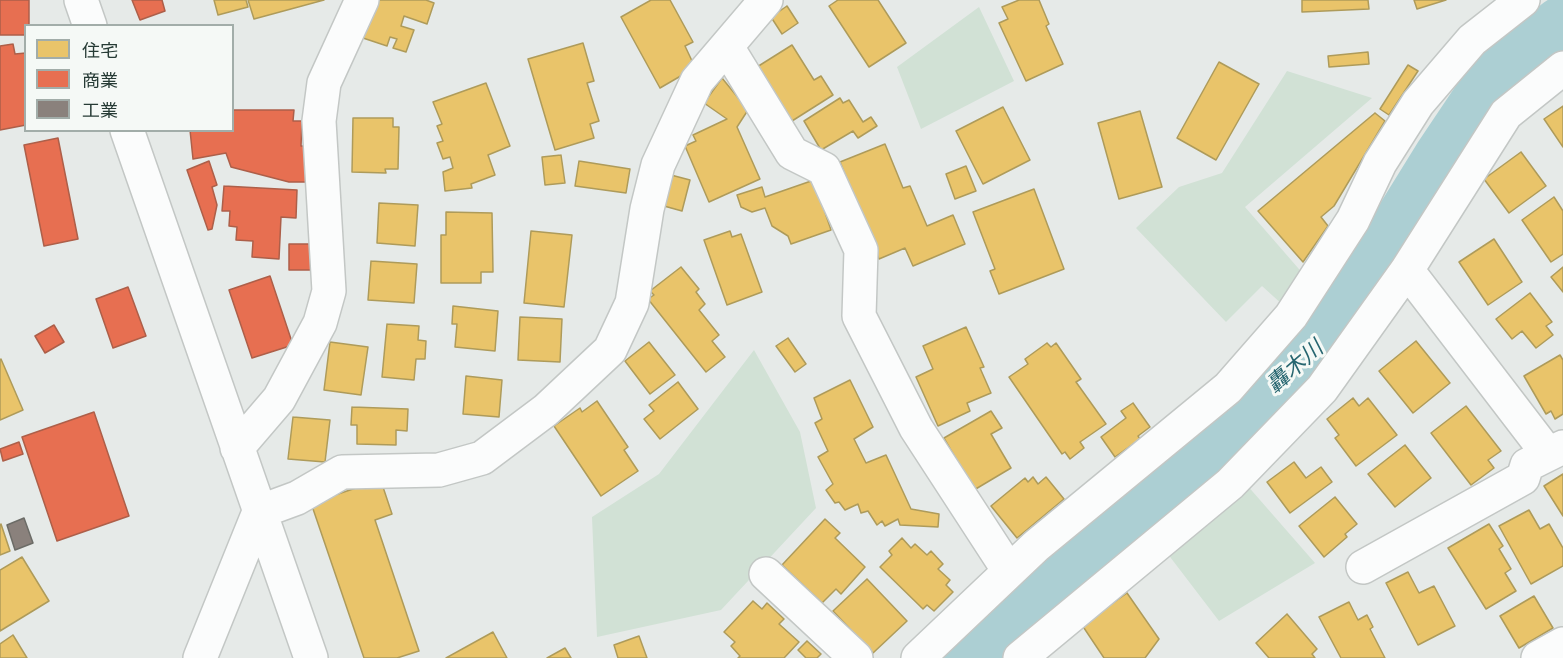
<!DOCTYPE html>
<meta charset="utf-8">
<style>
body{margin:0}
#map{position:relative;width:1563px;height:658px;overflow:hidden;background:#e6eae8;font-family:Quicksand,"Noto Sans JP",sans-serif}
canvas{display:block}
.legend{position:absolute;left:24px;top:24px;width:210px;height:108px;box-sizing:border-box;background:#f5f9f6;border:2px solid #a2ada9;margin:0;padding:8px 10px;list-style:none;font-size:18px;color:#263b35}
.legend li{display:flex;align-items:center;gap:12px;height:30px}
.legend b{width:30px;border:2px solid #a2ada9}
</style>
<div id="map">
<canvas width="1563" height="658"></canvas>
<ul class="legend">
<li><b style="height:16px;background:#e9c46a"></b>住宅</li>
<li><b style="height:16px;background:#e76f51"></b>商業</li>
<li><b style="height:16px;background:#8a817c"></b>工業</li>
</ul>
</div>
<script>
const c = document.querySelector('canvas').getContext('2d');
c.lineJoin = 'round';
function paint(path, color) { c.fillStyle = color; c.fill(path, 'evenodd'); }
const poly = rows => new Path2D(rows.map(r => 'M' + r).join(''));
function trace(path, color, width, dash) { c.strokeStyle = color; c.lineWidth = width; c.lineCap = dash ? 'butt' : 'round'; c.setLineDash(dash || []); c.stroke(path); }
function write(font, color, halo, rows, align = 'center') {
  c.font = font + ' Quicksand,"Noto Sans JP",sans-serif'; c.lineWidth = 6; c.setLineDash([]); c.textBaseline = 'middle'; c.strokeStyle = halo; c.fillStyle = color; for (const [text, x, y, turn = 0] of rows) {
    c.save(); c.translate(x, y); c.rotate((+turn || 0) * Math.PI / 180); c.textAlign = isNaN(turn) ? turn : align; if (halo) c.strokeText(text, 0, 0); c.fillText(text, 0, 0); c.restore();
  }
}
const green = poly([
 [979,7,1014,81,921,129,897,67],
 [1287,71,1372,98,1245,207,1305,276,1284,306,1262,286,1226,322,1136,228,1179,187,1222,173],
 [754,350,800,432,816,508,721,610,597,637,592,517,659,474],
 [1246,484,1315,563,1219,621,1164,549]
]);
const homes = poly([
 [214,0,246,0,248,7,218,15,214,0],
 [248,0,324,0,254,19,248,0],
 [376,0,426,0,434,3,427,24,404,16,401,26,414,30,406,52,393,48,397,39,390,37,387,46,363,38,376,0],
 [651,0,670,0,693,42,685,46,693,63,689,65,691,70,660,88,621,17,651,0],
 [838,0,878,0,906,43,869,67,829,6,838,0],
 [1019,0,1039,0,1049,24,1046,26,1063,64,1026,81,999,23,1008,19,1002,7,1019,0],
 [1302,0,1368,0,1369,9,1302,12,1302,0],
 [1414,0,1446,0,1417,9,1414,0],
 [787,6,798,23,782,34,771,17,787,6],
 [583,43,594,81,587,83,599,121,590,124,594,138,555,150,528,59,583,43],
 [792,45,814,80,821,76,833,95,792,121,757,67,792,45],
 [1368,52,1369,64,1329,67,1328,56,1368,52],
 [1219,62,1259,84,1216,160,1177,138,1219,62],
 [1408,65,1418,71,1389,115,1380,109,1408,65],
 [722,78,748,110,737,127,760,179,709,202,685,146,696,141,693,135,727,119,704,103,722,78],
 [486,83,510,146,488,155,495,175,471,184,472,188,445,191,443,172,453,168,450,157,443,159,437,143,443,141,437,126,442,124,433,102,486,83],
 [840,98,843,103,849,100,863,122,871,117,877,126,858,138,853,131,821,150,804,121,840,98],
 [1563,106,1563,147,1544,119,1563,106],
 [1003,107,1030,160,983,184,956,131,1003,107],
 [1140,111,1162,187,1119,199,1098,123,1140,111],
 [1375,113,1385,121,1334,206,1321,217,1328,226,1303,262,1258,211,1375,113],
 [353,118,393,118,393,127,399,127,398,169,385,169,386,173,352,172,353,118],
 [885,144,903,188,910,186,927,226,953,215,965,244,913,266,905,248,879,259,840,162,885,144],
 [1521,152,1546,186,1509,213,1484,179,1521,152],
 [561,155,565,183,545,185,542,157,561,155],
 [579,161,630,169,626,193,575,186,579,161],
 [966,166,976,191,955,199,946,174,966,166],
 [671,175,690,180,682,211,664,206,671,175],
 [814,180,831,230,791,244,788,236,772,226,765,208,752,212,741,207,737,195,762,187,765,197,814,180],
 [1034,189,1064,269,999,294,990,271,995,269,973,212,1034,189],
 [1554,197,1563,211,1563,254,1551,262,1522,220,1554,197],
 [379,203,418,205,415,246,377,243,379,203],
 [446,212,492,213,493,272,481,272,481,283,441,283,441,235,446,235,446,212],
 [531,231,572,235,564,307,524,303,531,231],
 [730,231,732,237,741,234,762,292,727,305,704,240,730,231],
 [1494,239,1522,282,1488,305,1459,262,1494,239],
 [371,261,417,264,414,303,368,300,371,261],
 [681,267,699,289,696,292,705,304,699,310,719,335,712,341,725,357,706,372,648,299,654,295,650,291,681,267],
 [1563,267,1563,292,1551,277,1563,267],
 [1530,293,1552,322,1546,326,1553,335,1536,348,1522,331,1512,339,1496,319,1530,293],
 [453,306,498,311,495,351,455,347,457,324,452,324,453,306],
 [520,317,562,319,560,362,518,360,520,317],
 [387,324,419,326,418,340,426,341,425,359,416,359,414,380,382,377,387,324],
 [966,327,984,367,980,368,991,393,967,403,970,411,938,426,916,377,933,369,923,346,966,327],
 [788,338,806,364,795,372,776,346,788,338],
 [1416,341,1450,383,1413,413,1379,371,1416,341],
 [330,342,368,347,361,395,324,390,330,342],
 [649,342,675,375,650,394,625,361,649,342],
 [1047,343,1051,347,1056,343,1081,379,1076,382,1106,424,1080,442,1084,448,1070,459,1065,452,1062,454,1009,377,1028,364,1025,359,1047,343],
 [1560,355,1563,360,1563,414,1555,419,1551,411,1546,414,1524,376,1560,355],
 [1,359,23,410,0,420,0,360,1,359],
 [466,376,502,380,499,417,463,414,466,376],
 [850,380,873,427,854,439,866,463,886,455,911,509,939,514,938,527,900,525,898,519,885,526,882,521,877,525,868,511,861,513,858,504,845,510,839,502,835,503,826,490,833,484,818,457,828,451,815,423,822,419,814,398,850,380],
 [678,382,698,409,660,439,644,419,654,411,649,405,678,382],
 [1353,398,1359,406,1368,398,1397,435,1356,466,1335,438,1339,435,1327,419,1353,398],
 [597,401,628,447,624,450,638,471,601,496,554,426,580,408,582,412,597,401],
 [1133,403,1150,427,1138,436,1140,439,1115,457,1101,437,1126,418,1121,411,1133,403],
 [1466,406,1501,451,1488,460,1494,468,1471,485,1431,433,1466,406],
 [352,407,408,409,407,431,396,430,396,445,357,444,357,425,351,425,352,407],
 [991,411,1002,428,991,434,1011,468,974,490,944,438,991,411],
 [293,417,330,420,325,462,288,459,293,417],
 [1405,445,1431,478,1395,507,1368,474,1405,445],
 [1294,462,1306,478,1321,467,1332,482,1290,513,1267,482,1294,462],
 [1563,474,1563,516,1544,486,1563,474],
 [1033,477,1038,484,1046,477,1064,499,1017,538,991,506,1025,478,1028,482,1033,477],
 [371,483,382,484,392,514,375,520,419,651,397,658,364,658,311,503,371,483],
 [1335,497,1357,524,1345,534,1347,537,1324,557,1299,526,1335,497],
 [1529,510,1540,529,1549,524,1563,548,1563,566,1531,584,1499,526,1529,510],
 [825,519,840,533,835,538,865,567,841,594,836,589,822,603,782,565,825,519],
 [1,524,10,551,0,555,0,525,1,524],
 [1489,524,1503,546,1499,549,1511,569,1505,573,1516,591,1486,609,1448,548,1489,524],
 [902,538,911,548,915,544,927,555,931,551,943,564,938,569,950,580,946,585,953,592,934,611,927,605,923,609,880,567,892,555,889,551,902,538],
 [22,557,49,601,0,631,0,570,22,557],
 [1408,572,1419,593,1434,586,1455,626,1418,645,1386,583,1408,572],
 [867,579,907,621,873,653,833,611,867,579],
 [1127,593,1159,639,1145,658,1104,658,1082,625,1127,593],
 [1534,596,1553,628,1519,648,1500,616,1534,596],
 [753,601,762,609,767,603,784,619,779,624,799,642,784,658,738,658,740,656,731,646,735,642,724,632,753,601],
 [1349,602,1358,620,1367,615,1373,627,1370,629,1385,658,1341,658,1319,617,1349,602],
 [1287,614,1317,649,1312,654,1315,658,1269,658,1256,643,1287,614],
 [493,632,507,658,446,658,493,632],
 [13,635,27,658,0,658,0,644,13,635],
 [639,636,647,658,618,658,614,645,639,636],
 [807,641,821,654,817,658,806,658,798,650,807,641],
 [565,648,571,658,547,658,565,648]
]);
const shops = poly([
 [0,0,29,0,29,26,26,26,26,35,0,35,0,0],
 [132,0,162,0,165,11,140,20,132,0],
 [13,44,15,54,26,53,26,125,0,130,0,46,13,44],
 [232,110,294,110,293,121,302,121,301,146,306,146,307,182,289,182,231,167,226,153,193,159,190,130,232,130,232,110],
 [58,138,78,239,44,246,24,145,58,138],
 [209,161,217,185,212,187,217,205,212,229,208,230,187,170,209,161],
 [224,186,297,190,296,218,281,217,279,259,252,257,253,241,236,240,237,227,229,226,230,211,222,211,224,186],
 [289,244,313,244,313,270,289,270,289,244],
 [270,276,293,345,252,358,229,290,270,276],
 [128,287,146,336,113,348,96,299,128,287],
 [54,325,64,342,45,353,35,336,54,325],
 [94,412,129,516,57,541,22,437,94,412],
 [19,442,23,454,3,461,0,449,19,442]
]);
const industry = poly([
 [24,518,33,543,15,550,7,525,24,518]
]);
const river = poly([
 [967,658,1047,583,1340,327,1444,159,1499,77,1563,27]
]);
const minor = poly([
 [81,0,90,26],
 [727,47,792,153,824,169,861,250,859,316,916,428,1009,571],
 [127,130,311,658],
 [1407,270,1548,454],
 [237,448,279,399,320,323,329,291,319,121,324,83,362,0],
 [1363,567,1523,478,1527,465,1563,447],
 [766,574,856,658],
 [200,658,259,512,297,498,342,472,439,470,482,458,546,410,610,350,632,303,647,209,658,165,697,81,766,0],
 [918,658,1036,546,1228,388,1291,316,1353,220,1380,163,1418,103,1472,40,1523,0],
 [1020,658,1230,484,1322,389,1407,270,1506,114,1563,68],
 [1538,658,1563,644]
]);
const waterNames = [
 ["轟木川",1295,367,-41]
];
paint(green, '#d1e1d5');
paint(homes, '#e9c46a');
trace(homes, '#ae9b5a', 1.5);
paint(shops, '#e76f51');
trace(shops, '#ad5f49', 1.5);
paint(industry, '#8a817c');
trace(industry, '#6c6c67', 1.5);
trace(river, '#accfd3', 62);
trace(minor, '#c3c7c5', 36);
trace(minor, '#fbfcfc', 33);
write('italic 22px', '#276670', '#f5f9f6', waterNames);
</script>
